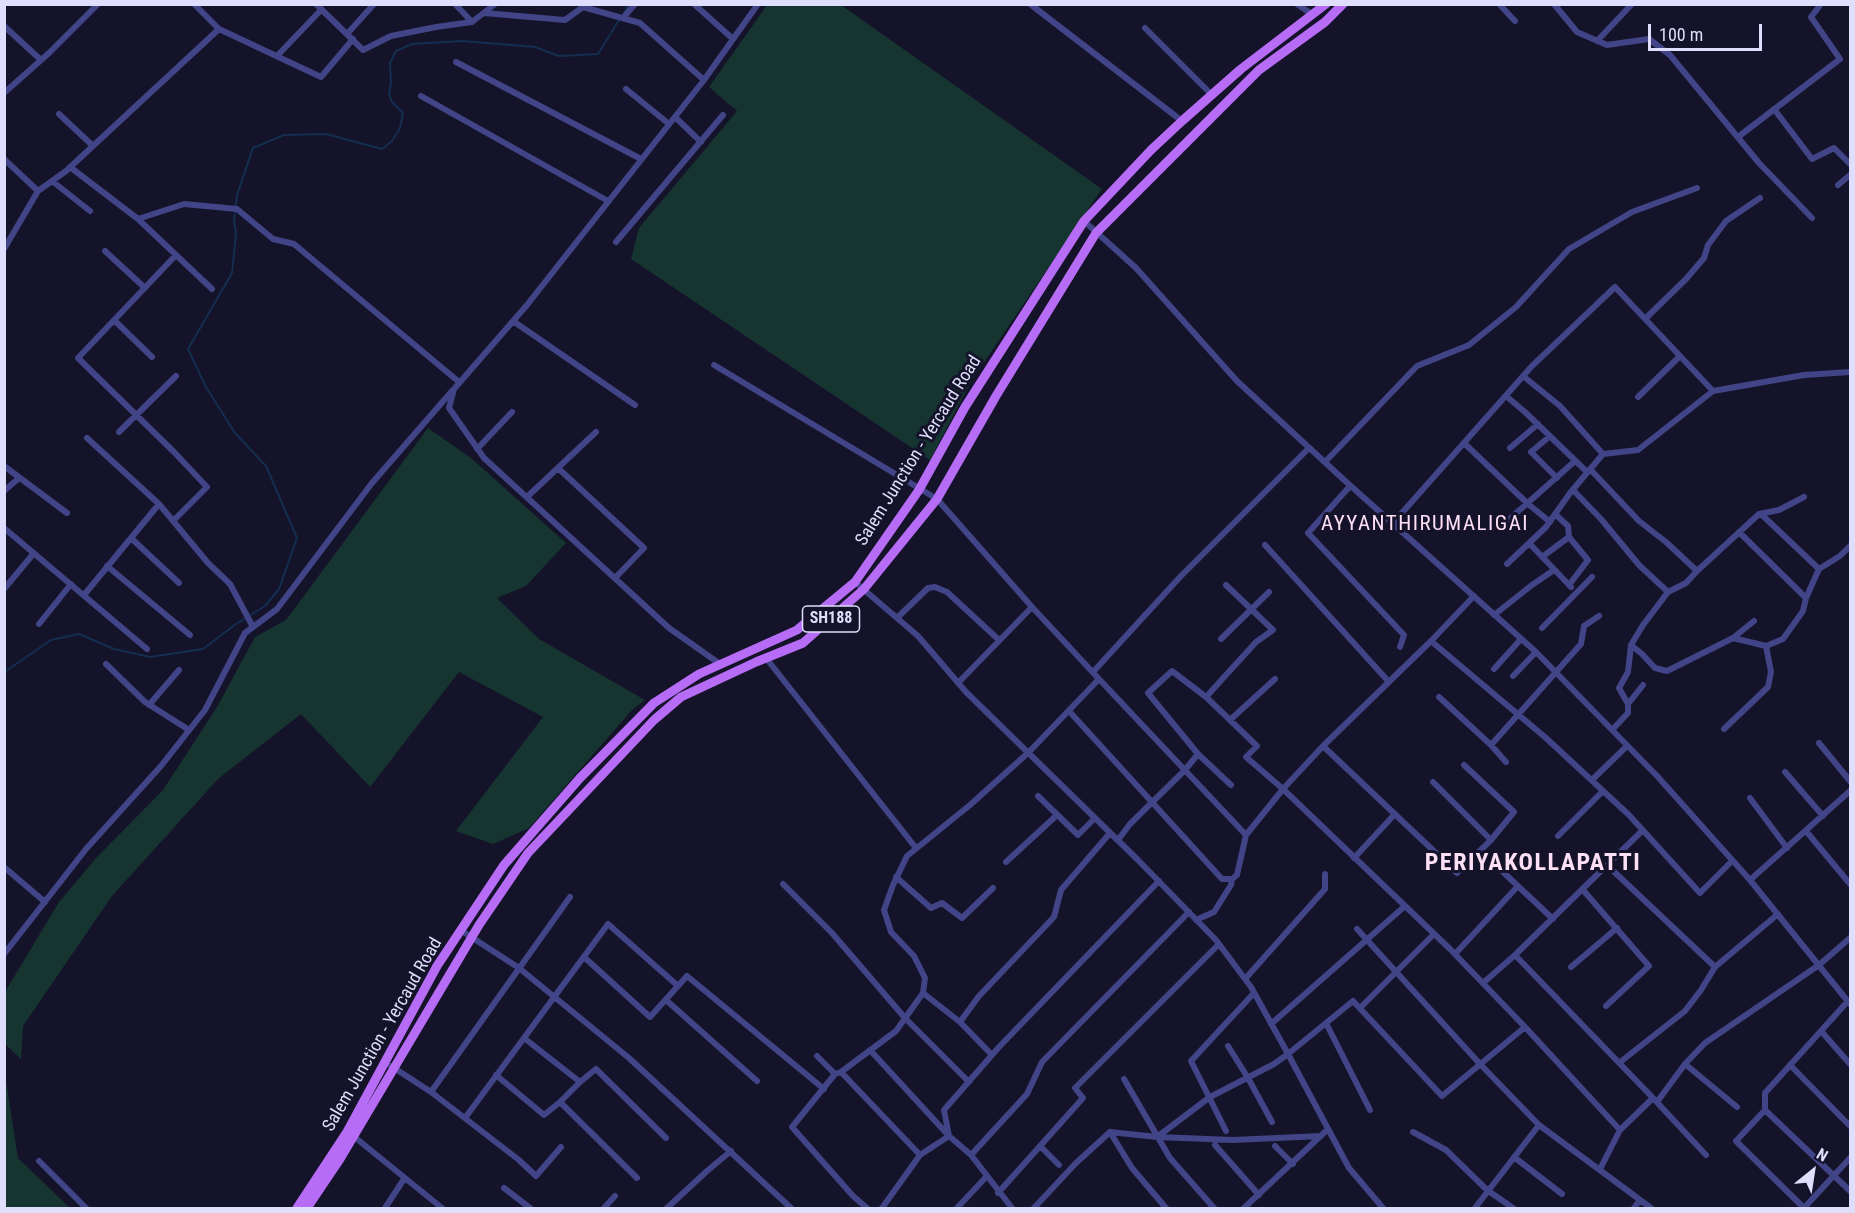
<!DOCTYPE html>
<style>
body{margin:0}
#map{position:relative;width:1855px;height:1213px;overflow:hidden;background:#15132a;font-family:"Roboto Condensed",sans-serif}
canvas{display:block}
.frame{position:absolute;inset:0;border:6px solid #dfdefd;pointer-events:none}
.north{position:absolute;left:1783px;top:1141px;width:60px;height:60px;-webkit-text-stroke:4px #15132a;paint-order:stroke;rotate:30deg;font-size:16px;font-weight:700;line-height:24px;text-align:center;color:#dfdefd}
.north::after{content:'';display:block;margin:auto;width:21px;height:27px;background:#dfdefd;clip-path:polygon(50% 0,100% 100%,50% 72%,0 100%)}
.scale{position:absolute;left:1648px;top:24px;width:114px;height:27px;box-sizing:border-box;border:3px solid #dfdefd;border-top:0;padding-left:8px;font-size:18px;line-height:21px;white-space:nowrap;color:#dfdefd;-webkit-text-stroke:4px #15132a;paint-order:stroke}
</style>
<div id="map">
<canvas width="1855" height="1213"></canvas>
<div class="frame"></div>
<div class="north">N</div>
<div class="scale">100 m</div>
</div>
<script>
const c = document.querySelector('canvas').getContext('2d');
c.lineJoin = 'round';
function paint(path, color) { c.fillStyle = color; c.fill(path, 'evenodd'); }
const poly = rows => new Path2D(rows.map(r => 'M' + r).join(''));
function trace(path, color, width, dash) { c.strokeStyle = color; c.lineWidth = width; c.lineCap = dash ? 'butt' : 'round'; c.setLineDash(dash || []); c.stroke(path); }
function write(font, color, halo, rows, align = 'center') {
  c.font = font + ' "Roboto Condensed",sans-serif'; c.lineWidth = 6; c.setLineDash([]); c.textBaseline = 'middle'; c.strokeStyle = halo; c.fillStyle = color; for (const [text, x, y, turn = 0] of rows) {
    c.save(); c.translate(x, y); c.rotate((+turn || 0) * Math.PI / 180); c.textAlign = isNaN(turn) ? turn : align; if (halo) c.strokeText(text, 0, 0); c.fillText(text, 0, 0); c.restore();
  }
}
const green = poly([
 [767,5,841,5,1102,189,972,380,930,460,631,259,639,228,737,111,709,87],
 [428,428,471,458,566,543,526,586,497,598,539,639,645,700,632,710,529,828,493,844,456,831,543,717,459,672,370,787,301,714,218,779,112,896,23,1026,21,1059,5,1044,5,992,59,902,96,858,163,790,217,707,255,637,286,620],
 [4,1068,18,1158,70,1208,5,1208]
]);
const stream = poly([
 [624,13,627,8,626,4],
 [4,670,6,671,51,640,79,634,114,649,150,657,203,649,236,624,265,606,279,589,297,538,266,466,235,433,206,387,188,349,232,273,236,234,234,220,237,195,253,148,284,135,326,134,382,149,392,141,400,128,403,113,392,102,389,94,391,83,390,63,396,51,412,44,462,41,535,47,559,56,598,54,619,20]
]);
const street = poly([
 [194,4,219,29],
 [316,4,363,50,391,36,436,27,472,22,495,4],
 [455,4,472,22],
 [581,4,583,7,640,23,704,80],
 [694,4,733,39],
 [1030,4,1182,121],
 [1297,4,1313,15],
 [1499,4,1515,21],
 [1554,4,1577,32,1607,45,1649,39,1670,55,1759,163,1812,218],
 [484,13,565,20,583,7],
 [623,18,635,4],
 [4,26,41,60],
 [1145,28,1212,95],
 [347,34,374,4],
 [1597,41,1632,4],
 [277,56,321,10],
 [456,62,641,159],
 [626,89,669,124],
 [4,93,49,53,98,4],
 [421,96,608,201],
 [1774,109,1812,159,1834,148,1850,164],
 [59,114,93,146],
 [675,117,701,142],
 [1738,137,1840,59,1811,17,1821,4],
 [4,159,38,191],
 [70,167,138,219],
 [52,181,90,211],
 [1838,185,1850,175],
 [1084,221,1136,268,1237,381,1343,479,1536,652,1658,777,1750,880,1850,1004],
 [616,242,723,115],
 [4,249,38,191,66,171,219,29,321,77,353,39],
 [105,251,145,288],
 [212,289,138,219,184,204,237,209,273,239,294,244,459,382],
 [1645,319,1686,279,1704,258,1708,245,1726,221,1760,198],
 [114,320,152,357],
 [513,321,635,405],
 [714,365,937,499,1032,607,1099,679,1029,752,970,805,907,856,893,885,884,910,891,932,914,956,925,978,923,993,896,1031,841,1072],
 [1523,376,1560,406,1603,454],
 [1506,396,1525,412,1587,472],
 [1638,397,1680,356],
 [119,432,176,376],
 [1550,436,1531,452,1557,478],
 [87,438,159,504,208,563,230,584,253,627],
 [1464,443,1527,503,1550,522],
 [1510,448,1538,424],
 [477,449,512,412],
 [1325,462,1417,366,1469,345,1516,307,1569,249,1632,212,1697,188],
 [4,466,67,513],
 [558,468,644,548,615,578],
 [1590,469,1639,521,1666,542,1697,571],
 [1350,486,1308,533,1404,635,1400,647],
 [1573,490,1601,519,1639,565,1668,592],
 [4,491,19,478],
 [527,497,596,432],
 [1555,514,1568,526,1569,537,1588,560,1569,585],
 [1761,514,1819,569],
 [173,521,207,487,174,452,78,358,176,255],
 [1393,523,1532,366,1615,287,1713,391,1804,375,1850,372],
 [1505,523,1575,461],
 [4,528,147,649],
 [1739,532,1806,598],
 [131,538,179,583],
 [1529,543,1571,587],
 [1265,545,1389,682],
 [1542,557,1569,537],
 [1507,564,1546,527,1570,493,1603,454,1638,450,1713,391],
 [107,566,190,635],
 [855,582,918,636,966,692,1137,859,1216,940,1251,987,1288,1054,1274,1064,1210,1097,1157,1137,1110,1132,1132,1168,1166,1208],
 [1226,585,1273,630,1256,642,1206,697,1172,671,1148,693,1198,754,1231,785],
 [4,589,34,553],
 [84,595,159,504],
 [1494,615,1532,585,1554,570],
 [897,618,928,588,935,587,947,592,999,640],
 [39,624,71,584],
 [1542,628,1592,577],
 [1733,638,1766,646,1783,639,1803,611,1806,598,1819,569,1840,556,1850,546],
 [1221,639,1269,592],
 [1431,641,1474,596],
 [1631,645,1642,654,1655,668,1667,671,1733,638,1754,621],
 [766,658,916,848],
 [106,664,145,702,189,730],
 [720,664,669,628,484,458,449,408,454,389,527,305,704,80,758,4],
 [1494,669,1521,639],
 [1093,672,1180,577,1309,448],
 [1513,676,1536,652],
 [1099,679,1246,835,1283,789,1323,746,1431,641,1546,738,1629,815,1700,893,1732,861],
 [958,683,1032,607],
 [1206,697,1257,746,1246,757,1283,789,1450,949,1525,1027],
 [1439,697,1491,745,1506,762],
 [1628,704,1643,685],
 [149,705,179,670],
 [1069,711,1222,879,1232,879],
 [1230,720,1275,679],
 [1724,729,1768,687,1771,672,1766,646],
 [1612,730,1628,713,1628,704,1619,688,1628,672,1631,645,1643,625,1668,592,1686,583,1697,571,1759,514,1779,510,1804,497],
 [1819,743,1850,781],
 [1491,745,1581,644,1584,626,1599,616],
 [1323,746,1457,873,1491,840,1514,812,1464,765],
 [1785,772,1823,816],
 [1592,780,1627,746],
 [1433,782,1491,840],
 [1038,796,1078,835,1095,818],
 [1750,798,1787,848],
 [1643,830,1607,865,1715,967,1778,914],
 [1806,831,1850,884],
 [1558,836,1603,791],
 [1118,840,1130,824,1185,770,1198,754],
 [1354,858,1395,814],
 [1006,862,1057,815],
 [4,867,45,902],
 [1503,872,1553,919],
 [896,877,931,908,942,903,962,918,993,888],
 [1750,880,1850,791],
 [783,884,832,933,905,1018,969,1082],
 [1583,890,1649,966,1606,1006],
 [1196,920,1214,912,1231,885,1232,879,1237,875,1246,835],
 [1357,929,1480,1064,1539,1125],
 [462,931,519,968,629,1058,791,1208],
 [4,954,86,849,161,766,205,710,245,633,277,609,372,483,452,391],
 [1455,954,1518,886],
 [1515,955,1653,1098],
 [584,957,650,1017,687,976,824,1089],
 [1571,967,1617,928],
 [1245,979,1325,889,1325,874],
 [1483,983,1515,955,1607,865],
 [923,993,960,1022],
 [666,1000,757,1081],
 [1360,1008,1434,934],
 [1326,1023,1370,1110],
 [1271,1024,1405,906],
 [1821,1031,1850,1064],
 [524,1038,580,1082,560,1102,637,1178],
 [1228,1046,1248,1078,1272,1122],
 [870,1050,949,1136,944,1110,999,1047,1159,881],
 [992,1055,960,1022,979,996,1054,917,1061,890,1110,833],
 [817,1056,835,1074,841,1072,920,1155,882,1208],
 [1619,1063,1685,1011,1701,990,1715,967],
 [1685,1064,1737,1107],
 [1790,1065,1850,1126],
 [391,1066,431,1092,570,897],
 [835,1074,792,1127,853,1196,867,1208],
 [496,1075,544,1115,560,1102],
 [1124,1079,1170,1158,1214,1208],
 [580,1082,596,1069,666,1138],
 [431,1092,519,1160,536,1176,561,1147],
 [1657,1102,1685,1064,1705,1043,1819,965,1850,938],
 [1765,1110,1850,1191],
 [465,1118,608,924,678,986],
 [1226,1131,1191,1061,1254,993],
 [1413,1132,1446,1150,1487,1190,1513,1208],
 [352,1135,442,1208],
 [1157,1137,1233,1140,1321,1136],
 [1215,1145,1259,1195],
 [1040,1146,1059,1165],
 [1275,1146,1293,1164],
 [920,1155,949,1136,971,1155,1012,1208],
 [971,1155,1027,1094,1042,1062,1189,912],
 [1514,1157,1562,1194],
 [39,1161,86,1208],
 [1600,1169,1620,1130],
 [504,1188,530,1208],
 [998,1193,1083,1098,1075,1088,1219,944],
 [385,1208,404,1179],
 [604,1208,615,1196],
 [667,1208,707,1171,731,1151],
 [957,1208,987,1176],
 [1034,1208,1076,1163,1110,1132],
 [1244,1208,1328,1129],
 [1383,1208,1349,1168,1288,1054,1353,1001,1442,1096,1525,1027,1620,1130,1653,1098,1706,1155],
 [1475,1208,1539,1125,1651,1208],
 [1634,1208,1640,1200],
 [1804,1208,1736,1141,1765,1110,1765,1093,1848,1001],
 [1804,1208,1850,1158]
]);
const primary = poly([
 [297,1208,347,1132,437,966,504,865,580,778,654,703,699,674,797,630,855,582,919,490,965,407,1084,221,1151,150,1182,121,1241,69,1326,4],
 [307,1208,340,1159,479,925,528,853,654,720,681,697,756,662,803,643,864,589,937,499,996,396,1096,233,1259,70,1325,22,1343,4]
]);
const shields = [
 [831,619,57]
];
const shieldNames = [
 ["SH188",831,619]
];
const streetNames = [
 ["Salem Junction - Yercaud Road",919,451,-58],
 ["Salem Junction - Yercaud Road",383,1035,-60]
];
const quarterNames = [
 ["AYYANTHIRUMALIGAI",1425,525]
];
const districtNames = [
 ["PERIYAKOLLAPATTI",1533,864]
];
paint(green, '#163430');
trace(stream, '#132e4e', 2);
trace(street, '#414486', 6);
trace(primary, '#b76cf6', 9);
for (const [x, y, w] of shields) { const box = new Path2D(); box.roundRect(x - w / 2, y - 13, w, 26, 4.5); c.fillStyle = '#15132a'; c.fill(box); trace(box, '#dfdefd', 1.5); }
write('bold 16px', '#dfdefd', null, shieldNames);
write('18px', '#dfdefd', '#15132a', streetNames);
c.letterSpacing = '1.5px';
write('21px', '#fde0f5', '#15132a', quarterNames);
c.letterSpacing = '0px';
c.letterSpacing = '1.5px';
write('bold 24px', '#fde0f5', '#15132a', districtNames);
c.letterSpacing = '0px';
</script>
